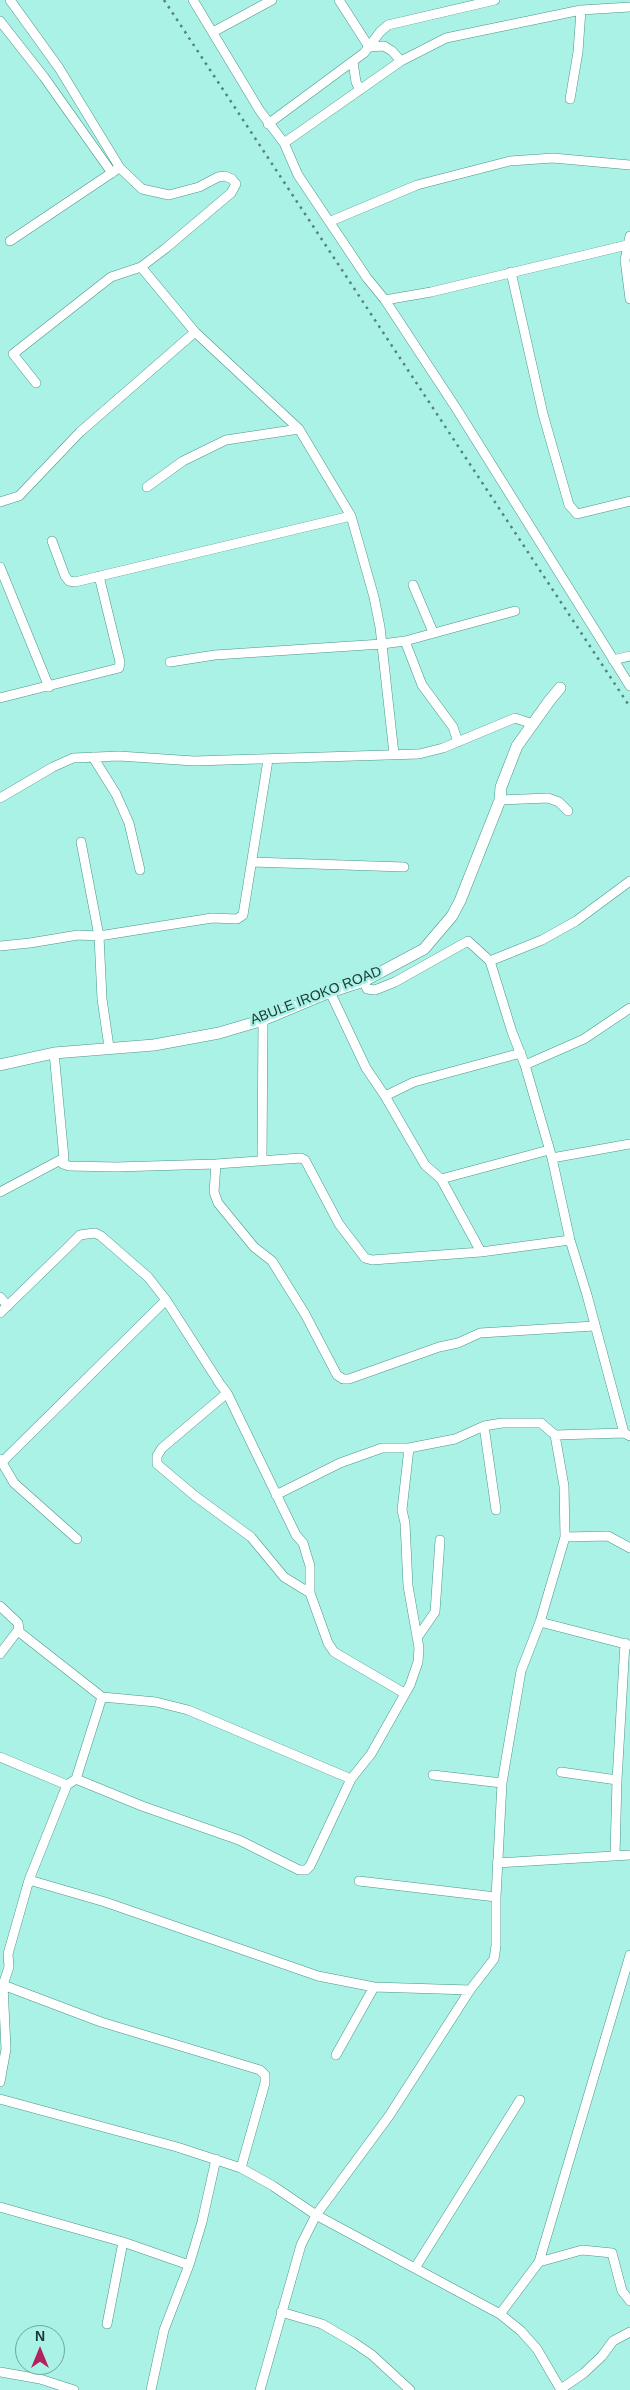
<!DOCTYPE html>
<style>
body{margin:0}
#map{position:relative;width:630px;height:2390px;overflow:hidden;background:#a9f2e5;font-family:Arial,sans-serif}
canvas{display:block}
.north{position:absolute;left:15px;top:2325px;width:50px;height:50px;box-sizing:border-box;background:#a9f2e5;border:1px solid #6fa79d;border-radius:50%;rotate:0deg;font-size:14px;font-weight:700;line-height:20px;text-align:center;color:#193732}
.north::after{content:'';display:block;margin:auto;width:18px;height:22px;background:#b0235c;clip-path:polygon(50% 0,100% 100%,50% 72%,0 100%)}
</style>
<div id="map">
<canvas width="630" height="2390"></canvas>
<div class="north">N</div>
</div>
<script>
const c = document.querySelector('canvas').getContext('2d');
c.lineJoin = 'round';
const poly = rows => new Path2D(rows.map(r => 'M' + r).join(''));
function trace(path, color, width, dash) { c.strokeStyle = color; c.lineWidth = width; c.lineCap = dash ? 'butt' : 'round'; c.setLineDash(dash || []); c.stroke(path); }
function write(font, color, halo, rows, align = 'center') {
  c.font = font + ' Arial,sans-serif'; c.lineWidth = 5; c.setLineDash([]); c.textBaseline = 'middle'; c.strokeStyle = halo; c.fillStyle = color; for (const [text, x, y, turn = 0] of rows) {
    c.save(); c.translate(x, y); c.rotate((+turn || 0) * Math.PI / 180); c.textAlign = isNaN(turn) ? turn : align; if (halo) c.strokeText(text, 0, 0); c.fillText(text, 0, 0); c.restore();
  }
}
const minor = poly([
 [10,0,59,68,120,168,142,189,169,195,199,187,218,177,225,176,232,179,236,184,231,193,166,248,141,267,111,277,13,354,36,383],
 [193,0,260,111,284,143,298,175,367,278,385,300,456,408,630,686],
 [339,0,369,47,384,46,392,51,401,61],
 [0,21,44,77,112,173],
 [213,32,272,0],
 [353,62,356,82,360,90],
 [570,99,578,52,581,10],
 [268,124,364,53,380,32,388,25,495,0],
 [284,143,401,61,446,38,581,10,630,7],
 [331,221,417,185,510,161,553,158,630,165],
 [630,236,625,260,630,299],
 [10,241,116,170],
 [141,267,195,332,299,429,351,516,374,597,380,627,394,754],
 [511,272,543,414,569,505,577,514,630,501],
 [385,300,431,292,627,245],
 [147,487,183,461,226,440,299,429],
 [0,502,19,496,80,432,195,332],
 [52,541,65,576,69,581,75,582,351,516],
 [0,567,49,687],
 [413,585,433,632],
 [405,641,422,685,453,727,458,742],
 [613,660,630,656],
 [170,662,215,655,382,644,405,641,515,611],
 [0,698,119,668,120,662,99,576],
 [93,757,116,794,129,823,140,870],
 [0,798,53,767,73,758,119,756,194,761,419,754,443,748,515,718,533,724],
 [500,800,548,798,559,802,568,811],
 [81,842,99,936,102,999,109,1047],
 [252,862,404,867],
 [0,946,30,943,78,935,99,936,212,918,237,919,243,915,268,760],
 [490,961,542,940,576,921,630,881],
 [364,981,367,989,375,990,395,982,468,941,490,961,512,1032,525,1065,552,1158,570,1240,587,1295,624,1433],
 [330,992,366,1068,385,1096,425,1165,441,1179,481,1252],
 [54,1053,64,1158],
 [525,1065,584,1039,630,1008],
 [385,1096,414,1082,521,1053],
 [552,1158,630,1144],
 [262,1159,263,1020],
 [216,1164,214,1192,218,1203,254,1247,272,1261,305,1314,337,1375,343,1379,349,1379,439,1347,458,1343,480,1333,594,1326],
 [441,1179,549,1150],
 [0,1192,64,1158,63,1164,69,1166,116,1167,216,1164,301,1158,305,1160,339,1224,365,1258,372,1260,481,1252,570,1240],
 [0,1297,8,1306],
 [0,1313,69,1246,80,1235,87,1234,95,1233,101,1236,148,1277,166,1300,220,1384,227,1393,296,1535,303,1543,310,1566,310,1593,328,1643,334,1652,404,1693],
 [227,1393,162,1448,157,1456,157,1464,195,1496,251,1537,284,1577,310,1593],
 [484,1426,496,1510],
 [0,1459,14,1483,77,1539],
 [3,1461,166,1300],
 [276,1495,340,1463,382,1448,409,1448,455,1439,484,1426,502,1423,541,1423,555,1435,624,1433,630,1436],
 [565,1537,608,1536,630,1548],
 [0,1606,18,1623,19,1629,0,1654],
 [540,1622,629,1645],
 [18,1631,102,1697,156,1702,188,1710,351,1779],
 [417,1638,435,1612,440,1540],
 [0,1757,67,1785,76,1779,142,1806,239,1840,299,1870,306,1870,310,1866,351,1779,371,1754,410,1685,418,1662,419,1648,408,1586,405,1523,402,1510,409,1448],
 [561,1772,617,1780],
 [433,1775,502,1783],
 [76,1779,102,1697],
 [615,1855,617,1780,625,1643],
 [497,1863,630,1855],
 [29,1880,105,1902,318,1976,374,1987,470,1990],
 [359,1881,496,1897],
 [3,1985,101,2022,260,2070,265,2075,265,2083,241,2168],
 [336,2055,374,1987],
 [0,2082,6,2049,3,1985,9,1967,8,1954,29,1880,67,1785],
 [0,2099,177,2147,241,2168,273,2186,316,2215,500,2314,521,2331,537,2349,561,2390],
 [0,2207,123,2242,189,2265],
 [539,2262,582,2250,612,2253,622,2291,630,2301],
 [415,2268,520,2100],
 [281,2312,322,2324,353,2342,372,2355,410,2390],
 [500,2314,539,2262,630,1955],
 [107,2324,123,2242],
 [0,2372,40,2379,74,2390],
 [561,2389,584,2373,602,2356,613,2341,630,2332],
 [151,2390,164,2330,189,2265,202,2222,216,2159],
 [260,2390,301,2245,316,2215,389,2116,470,1990,494,1959,496,1946,496,1897,502,1783,521,1671,540,1622,565,1537,564,1486,555,1435]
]);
const tertiary = poly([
 [0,1065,54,1053,154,1045,219,1033,263,1020,330,992,364,981,424,949,452,916,460,901,500,800,501,787,517,746,550,700,560,688]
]);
const rail = poly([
 [164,0,630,707]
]);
const streetNames = [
 ["ABULE IROKO ROAD",316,996,-21]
];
trace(minor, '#4d958a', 10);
trace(tertiary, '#4d958a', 12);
trace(minor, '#fff', 9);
trace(tertiary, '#fff', 11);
trace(rail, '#53837a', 2.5, [2.5, 5]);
write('14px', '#193732', '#a9f2e5', streetNames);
</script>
